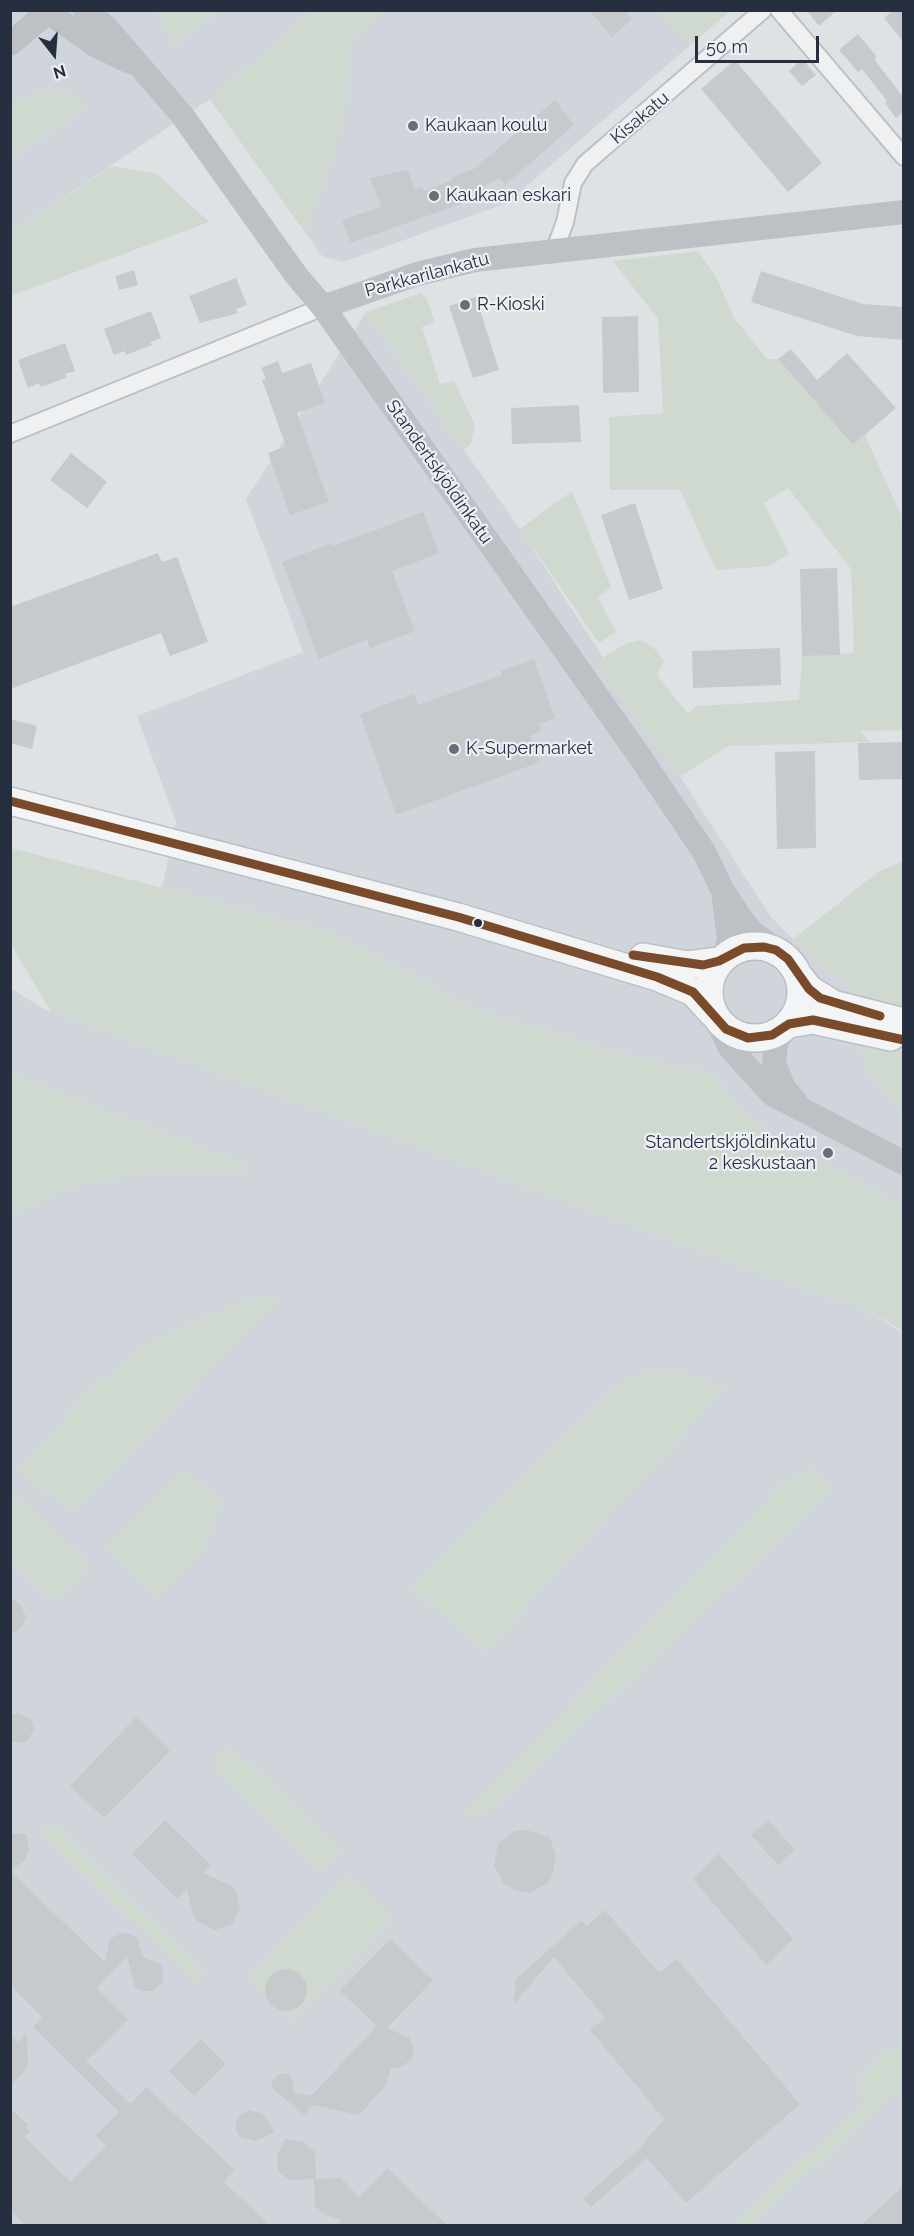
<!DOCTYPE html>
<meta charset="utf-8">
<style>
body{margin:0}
#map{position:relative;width:914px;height:2236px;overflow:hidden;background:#dfe2e5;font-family:Raleway,sans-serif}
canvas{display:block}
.frame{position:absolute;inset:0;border:12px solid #252f3f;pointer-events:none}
.north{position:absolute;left:24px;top:24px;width:60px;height:60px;-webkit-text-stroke:4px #ecf0f5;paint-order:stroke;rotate:163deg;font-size:16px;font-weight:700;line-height:24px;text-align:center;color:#252f3f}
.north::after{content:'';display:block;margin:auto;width:21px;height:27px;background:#252f3f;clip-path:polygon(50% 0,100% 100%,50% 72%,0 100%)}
.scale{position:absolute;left:695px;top:36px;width:124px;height:27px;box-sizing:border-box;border:3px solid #252f3f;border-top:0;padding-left:8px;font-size:18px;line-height:21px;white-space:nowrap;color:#252f3f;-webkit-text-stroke:4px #ecf0f5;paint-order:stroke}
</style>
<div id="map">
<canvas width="914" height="2236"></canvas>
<div class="frame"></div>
<div class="north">N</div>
<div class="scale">50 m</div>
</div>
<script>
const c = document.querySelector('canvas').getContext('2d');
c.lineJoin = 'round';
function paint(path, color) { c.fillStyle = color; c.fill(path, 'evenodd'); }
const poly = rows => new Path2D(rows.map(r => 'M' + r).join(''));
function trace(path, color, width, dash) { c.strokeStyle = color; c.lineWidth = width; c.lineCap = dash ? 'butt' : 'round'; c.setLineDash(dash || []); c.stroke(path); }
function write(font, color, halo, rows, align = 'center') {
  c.font = font + ' Raleway,sans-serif'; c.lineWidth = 4.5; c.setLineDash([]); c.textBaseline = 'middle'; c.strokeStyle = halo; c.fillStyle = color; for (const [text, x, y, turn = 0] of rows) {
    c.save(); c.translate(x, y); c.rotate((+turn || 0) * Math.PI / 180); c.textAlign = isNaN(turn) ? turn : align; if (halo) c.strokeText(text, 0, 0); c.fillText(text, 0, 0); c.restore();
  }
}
const built = poly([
 [11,11,157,11,174,45,219,11,730,11,507,203,343,262,322,256,210,99,11,233,11,159,87,108,37,91,11,108],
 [366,312,520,529,771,917,818,965,848,984,867,1070,903,1113,903,1208,823,1162,790,1151,740,1108,712,1074,618,1053,476,1010,334,933,162,888,176,822,137,716,303,652,246,499],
 [10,988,44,1009,862,1307,903,1333,903,2225,11,2225]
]);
const green = poly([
 [157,11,219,11,174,45],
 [312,11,386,11,351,41,345,114,325,182,305,232,210,99],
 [657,11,730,11,690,45],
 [36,91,72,94,87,108,11,159,11,108],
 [112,166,157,174,209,222,11,296,11,233],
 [698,251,717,279,734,318,767,359,778,359,853,445,865,435,900,513,904,534,903,730,859,731,871,742,729,746,679,777,595,663,625,644,640,640,654,648,664,661,657,675,687,713,697,706,799,700,802,656,854,653,851,569,788,488,764,503,789,553,770,566,716,570,680,490,610,490,609,417,663,413,658,319,613,261],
 [421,293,427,299,435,322,422,327,440,384,454,381,475,425,471,443,464,450,366,312],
 [572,491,611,587,598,598,616,632,599,643,520,529],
 [11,848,334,933,476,1010,618,1053,712,1074,740,1108,790,1151,823,1162,903,1208,903,1331,864,1308,818,1295,51,1012,11,944],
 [903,861,903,1113,867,1070,848,984,818,965,792,940,878,872],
 [10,1073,246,1164,247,1174,138,1174,75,1187,14,1214,10,1207],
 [283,1294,74,1514,18,1470,91,1388,153,1340,237,1303],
 [654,1368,685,1374,726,1388,485,1652,410,1586,623,1380],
 [812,1467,834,1491,487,1814,461,1818,785,1481],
 [185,1469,223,1502,203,1551,170,1587,156,1597,104,1547],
 [10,1491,91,1564,53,1602,11,1562],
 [227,1749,232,1749,248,1762,341,1851,325,1869,320,1870,219,1774,215,1763,218,1755],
 [47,1826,56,1826,204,1974,199,1983,191,1979,39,1830],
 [347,1874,392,1918,291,2022,247,1980],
 [901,2045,903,2086,751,2225,732,2225,864,2103,857,2081,888,2049]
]);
const building = poly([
 [589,10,625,10,632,19,612,37],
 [806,10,837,10,819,26],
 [893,10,903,10,903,41,884,18],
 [858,34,877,57,874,59,903,97,903,112,896,118,885,103,887,101,862,69,858,72,839,50],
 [802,59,816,75,802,86,789,71],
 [735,60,822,163,788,192,701,89],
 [555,100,574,125,505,185,500,178,470,193,473,200,350,243,342,220,381,207,370,178,408,170,415,190,422,187,424,191,453,180,452,177,474,169],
 [134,270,138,285,119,290,115,276],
 [761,271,863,304,903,307,903,340,857,336,751,302],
 [236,278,247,305,236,309,238,313,231,315,200,323,189,296],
 [476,297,499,370,473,378,449,306],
 [151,311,161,338,150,342,152,345,126,355,125,351,114,355,104,329],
 [638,316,639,392,603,393,602,317],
 [65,343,75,371,65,374,66,378,41,387,39,383,28,388,18,360],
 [791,349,817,380,847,353,896,408,853,445,778,359],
 [278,361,282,373,311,363,325,403,297,413,329,502,290,515,268,453,286,446,262,380,266,379,261,368],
 [579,405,581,442,512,444,511,408],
 [71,453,107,482,87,508,50,480],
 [635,503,663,589,629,600,601,515],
 [423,512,439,553,392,571,415,631,370,648,367,640,319,659,282,562,332,543,333,546],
 [158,553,162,562,177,557,208,642,170,656,161,633,10,689,10,607],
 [837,568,840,655,802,656,800,569],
 [780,648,781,685,693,688,692,651],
 [534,659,555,718,539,724,542,731,530,736,540,762,396,815,360,714,414,694,418,705,502,675,501,671],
 [10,719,37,726,32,749,10,743],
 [903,742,903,779,859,780,858,743],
 [815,751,816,848,777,849,775,752],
 [10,1598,21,1605,26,1617,23,1625,10,1636],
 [18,1713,30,1718,34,1729,28,1740,23,1743,10,1741,10,1715],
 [136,1717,170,1751,104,1818,70,1786],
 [165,1820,211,1865,203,1873,230,1885,236,1891,240,1909,232,1924,215,1930,198,1922,193,1915,187,1889,177,1899,132,1854],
 [768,1820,795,1850,778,1865,751,1835],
 [526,1830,550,1837,556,1857,551,1879,543,1886,529,1893,514,1890,504,1884,494,1866,498,1844,515,1831],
 [10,1833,27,1834,29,1850,25,1860,10,1871],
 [719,1854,793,1939,766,1965,693,1879],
 [10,1871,105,1962,109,1942,113,1937,125,1932,137,1937,143,1957,160,1964,163,1969,163,1982,153,1991,140,1991,135,1987,127,1956,97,1988,128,2019,86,2061,131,2104,146,2087,235,2170,224,2182,270,2226,27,2226,10,2210,10,2108,28,2125,25,2127,30,2131,24,2137,71,2182,106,2146,96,2135,119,2112,33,2027,42,2017,10,1985],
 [605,1910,659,1973,677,1959,800,2104,686,2203,647,2158,591,2207,583,2198,639,2149,664,2119,590,2030,605,2018,554,1957,514,2004,516,1979,581,1921,587,1926],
 [390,1939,433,1980,387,2028,410,2038,414,2052,412,2058,402,2067,391,2068,386,2085,359,2115,313,2105,304,2115,271,2087,273,2079,280,2074,288,2074,293,2080,293,2092,311,2096,377,2026,340,1991],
 '265 1990a21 21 0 1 1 42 0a21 21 0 1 1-42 0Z',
 [27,2033,28,2067,10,2086,10,2035,18,2042],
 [201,2039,226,2064,194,2096,169,2071],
 [249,2110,263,2114,275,2132,256,2141,240,2137,235,2128,237,2118],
 [285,2138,304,2142,315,2152,316,2179,341,2178,359,2197,387,2168,448,2226,337,2226,341,2219,325,2215,315,2206,314,2179,289,2180,278,2171,277,2157],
 [903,2186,903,2226,860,2226]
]);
const street = poly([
 [779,10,904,157],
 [555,249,565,222,573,183,585,164,763,10],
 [10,434,323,307]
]);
const secondary = poly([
 [45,10,95,45,130,62],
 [85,10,106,27,182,115,296,275,323,307,638,754,704,852,723,891,740,917,751,931,776,950],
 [10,44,50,10],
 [323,307,417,274,475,260,904,212],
 [723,958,729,941,724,899],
 [717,1021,730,1048,772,1094,904,1163],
 [782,1030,776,1043,774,1064,784,1088,796,1102]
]);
const primary = poly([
 [10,801,458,917,657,977,693,992,712,1013],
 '709 992a46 46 0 1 1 92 0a46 46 0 1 1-92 0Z',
 [643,957,688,965,719,961],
 [799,976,809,989,833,1004,904,1022],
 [789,1024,813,1020,891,1037]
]);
const bus1 = poly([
 [10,801,458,917,657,977,693,992,726,1029,748,1038,772,1035,789,1024,813,1020,904,1040],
 [633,955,703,965,719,961,744,948,764,947,776,950,788,959,809,989,820,998,880,1016]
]);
const markers = [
 [413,126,6,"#666e79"],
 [434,196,6,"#666e79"],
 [465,305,6,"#666e79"],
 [454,749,6,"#666e79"],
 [478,923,5,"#252f3f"],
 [828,1153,6,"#666e79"]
];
const streetNames = [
 ["Kisakatu",640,118,-40],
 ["Parkkarilankatu",427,275,-15],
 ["Standertskjöldinkatu",439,472,55]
];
const poiNames = [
 ["Kaukaan koulu",425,126],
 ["Kaukaan eskari",446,196],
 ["R-Kioski",477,305],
 ["K-Supermarket",466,749],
 ["Standertskjöldinkatu",816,1143,"right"],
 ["2 keskustaan",816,1164,"right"]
];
paint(built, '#d0d5dc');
paint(green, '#d0d9cf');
paint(building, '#c7cacd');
trace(street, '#bdc0c3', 20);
trace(primary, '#bbbfc3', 30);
trace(street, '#eef0f2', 16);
trace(secondary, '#bdc0c5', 24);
trace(primary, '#f3f4f5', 27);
trace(bus1, '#7a4b2a', 9);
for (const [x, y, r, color] of markers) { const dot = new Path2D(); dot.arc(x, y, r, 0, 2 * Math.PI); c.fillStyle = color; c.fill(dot); trace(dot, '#ecf0f5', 2); }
write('18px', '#252f3f', '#ecf0f5', streetNames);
write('18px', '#252f3f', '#ecf0f5', poiNames, 'left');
</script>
